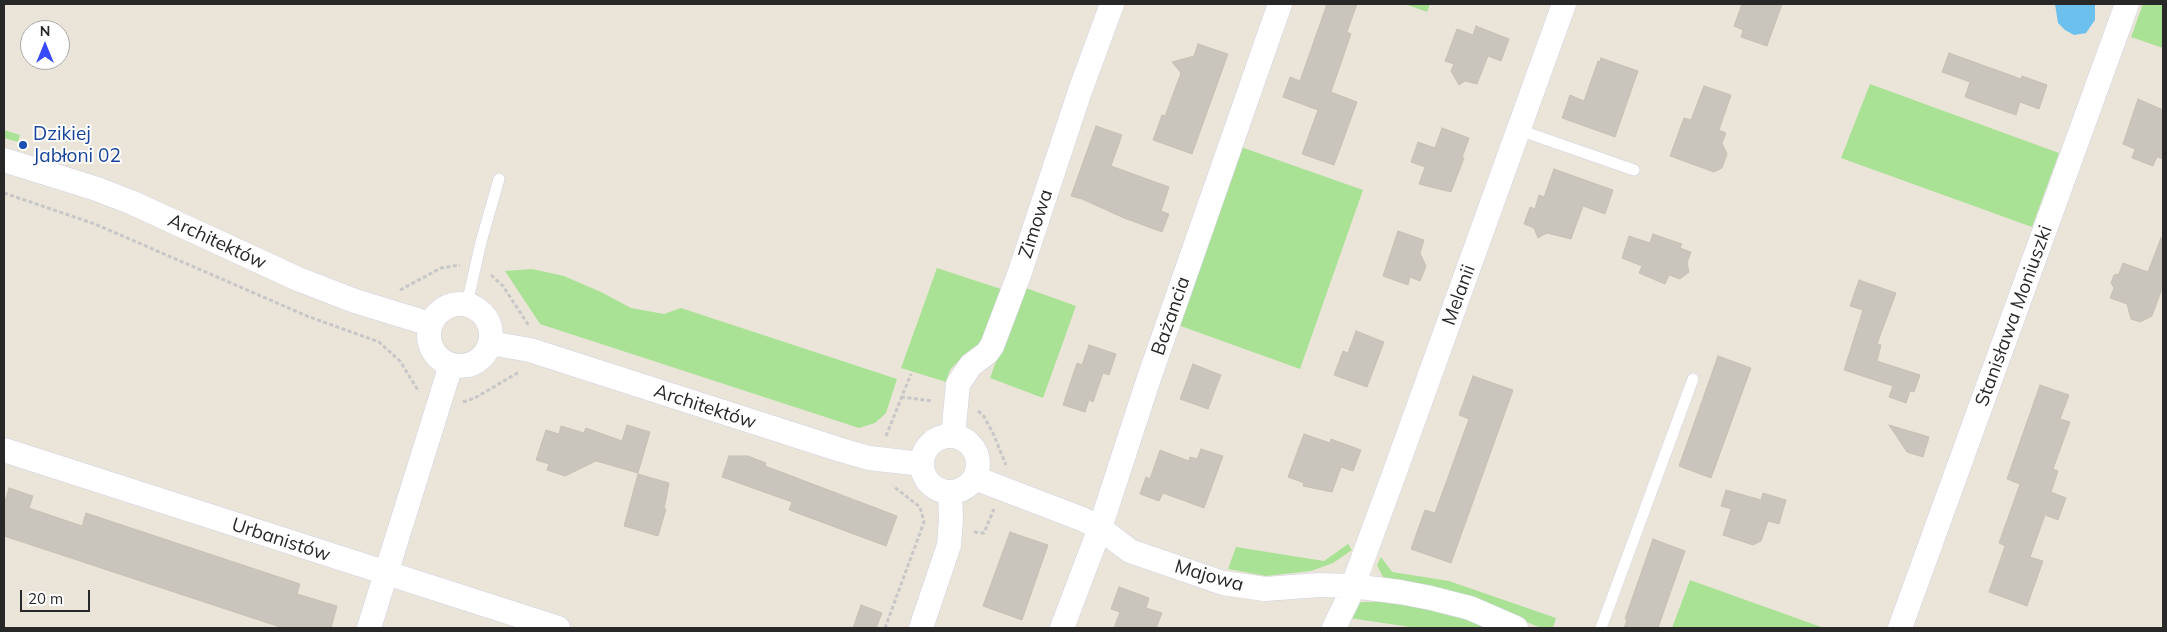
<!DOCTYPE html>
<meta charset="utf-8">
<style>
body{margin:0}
#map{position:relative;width:2167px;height:632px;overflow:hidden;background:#ebe5d9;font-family:Mulish,sans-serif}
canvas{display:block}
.frame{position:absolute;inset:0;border:5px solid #282828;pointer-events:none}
.north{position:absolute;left:20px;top:20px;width:50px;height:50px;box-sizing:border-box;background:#fff;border:1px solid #a9a9a9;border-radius:50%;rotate:0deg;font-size:14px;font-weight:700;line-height:20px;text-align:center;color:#282828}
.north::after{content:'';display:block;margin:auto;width:18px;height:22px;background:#374bfa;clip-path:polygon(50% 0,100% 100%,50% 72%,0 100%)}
.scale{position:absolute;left:20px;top:590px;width:70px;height:22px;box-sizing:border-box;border:2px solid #282828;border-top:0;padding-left:6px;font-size:15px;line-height:18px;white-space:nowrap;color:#282828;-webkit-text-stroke:4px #fff;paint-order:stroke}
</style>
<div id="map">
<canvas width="2167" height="632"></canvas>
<div class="frame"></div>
<div class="north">N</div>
<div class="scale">20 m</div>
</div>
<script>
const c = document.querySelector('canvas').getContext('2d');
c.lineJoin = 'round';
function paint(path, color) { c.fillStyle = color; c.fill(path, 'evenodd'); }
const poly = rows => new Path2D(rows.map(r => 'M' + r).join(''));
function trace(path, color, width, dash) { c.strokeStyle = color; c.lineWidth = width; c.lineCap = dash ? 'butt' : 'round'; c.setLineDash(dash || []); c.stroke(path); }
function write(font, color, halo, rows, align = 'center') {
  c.font = font + ' Mulish,sans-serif'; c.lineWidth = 4; c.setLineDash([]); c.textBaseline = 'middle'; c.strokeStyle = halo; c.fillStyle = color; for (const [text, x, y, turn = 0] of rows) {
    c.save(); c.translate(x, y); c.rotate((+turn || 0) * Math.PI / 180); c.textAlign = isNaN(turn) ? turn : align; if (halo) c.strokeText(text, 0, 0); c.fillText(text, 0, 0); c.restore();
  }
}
const green = poly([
 [1405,4,1430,4,1427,12],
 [2143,4,2163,4,2163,48,2131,37],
 [1870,84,2059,153,2032,227,1841,158],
 [4,130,20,135,18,142,4,138],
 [1241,147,1363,190,1300,369,1178,325],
 [937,268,1004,290,981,348,961,358,950,370,946,382,901,368],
 [532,269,564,276,601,292,631,308,664,314,681,308,897,379,886,413,875,423,859,428,540,324,505,271],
 [1023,287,1076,306,1043,398,990,378],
 [1348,544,1352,550,1333,563,1311,571,1266,576,1228,569,1236,547,1324,561],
 [1381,557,1392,572,1449,581,1556,618,1553,627,1541,628,1452,591,1383,577,1377,565],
 [1690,580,1824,628,1672,628],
 [1362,602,1381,602,1417,607,1471,621,1491,628,1417,628,1349,618,1357,604]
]);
const water = poly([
 [2055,4,2095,4,2095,20,2086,33,2074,35,2065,30,2058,23]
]);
const building = poly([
 [1327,4,1357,4,1347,32,1351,34,1331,92,1357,102,1334,165,1302,154,1318,110,1283,97,1290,77,1300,81,1327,4],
 [1742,4,1782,4,1767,46,1741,37,1743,30,1734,26,1742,4],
 [1476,26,1509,39,1501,61,1488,56,1477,84,1465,81,1459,85,1451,71,1454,64,1445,61,1457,29,1473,35,1476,26],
 [1198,44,1228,54,1192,154,1153,140,1162,115,1165,116,1181,73,1172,62,1194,56,1198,44],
 [1949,53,2021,79,2022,76,2047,85,2039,109,2020,102,2016,115,1965,97,1970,82,1942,72,1949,53],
 [1601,58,1638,71,1615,137,1562,118,1570,95,1584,101,1598,61,1600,62,1601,58],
 [1704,86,1731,95,1719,130,1726,133,1722,143,1727,154,1722,168,1714,172,1670,156,1684,118,1691,120,1704,86],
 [2138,99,2163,110,2163,159,2157,157,2153,166,2132,158,2135,149,2123,144,2138,99],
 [1096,126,1122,135,1111,166,1169,187,1161,211,1169,214,1162,232,1124,218,1082,199,1071,196,1096,126],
 [1442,128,1469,138,1462,158,1464,158,1451,192,1419,184,1425,167,1411,162,1418,142,1435,148,1442,128],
 [1554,169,1613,190,1605,214,1583,206,1571,239,1547,233,1538,238,1534,228,1524,224,1530,207,1535,209,1539,195,1544,197,1554,169],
 [1398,231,1424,240,1420,253,1426,266,1420,281,1410,277,1408,285,1383,276,1398,231],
 [1653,234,1682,244,1680,248,1691,252,1687,263,1689,272,1680,279,1669,275,1665,284,1639,273,1642,266,1622,258,1629,236,1650,243,1653,234],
 [2161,238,2163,238,2163,286,2152,316,2140,322,2131,319,2127,304,2110,298,2114,288,2111,283,2114,275,2119,274,2123,263,2148,272,2161,238],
 [1859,280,1896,293,1877,344,1881,345,1877,361,1920,375,1914,392,1910,391,1906,403,1889,397,1893,386,1844,370,1863,310,1850,306,1859,280],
 [1356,331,1384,342,1367,387,1334,375,1343,351,1348,353,1356,331],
 [1089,345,1116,354,1109,375,1103,373,1093,402,1089,400,1085,412,1063,405,1077,363,1082,365,1089,345],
 [1718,356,1751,368,1711,478,1679,466,1718,356],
 [1193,364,1221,375,1208,409,1180,399,1193,364],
 [1473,376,1513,390,1451,563,1411,549,1425,510,1435,513,1469,419,1459,415,1473,376],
 [2040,385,2069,395,2060,419,2070,422,2053,469,2058,471,2051,492,2066,498,2058,520,2045,515,2030,557,2043,561,2027,606,1989,592,2005,546,1999,543,2020,484,2007,479,2040,385],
 [627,425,650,432,638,473,596,461,565,476,547,470,549,464,536,460,546,430,559,434,561,426,584,433,586,428,622,441,627,425],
 [1889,425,1929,437,1923,457,1907,452,1889,425],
 [1304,434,1330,443,1331,439,1361,450,1353,471,1341,467,1332,492,1303,486,1304,483,1288,477,1304,434],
 [1201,449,1223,456,1204,508,1163,493,1159,501,1140,494,1146,477,1150,479,1160,450,1189,461,1190,457,1197,459,1201,449],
 [729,456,748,456,766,463,765,466,897,516,886,546,789,510,792,502,722,477,729,456],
 [638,474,669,483,664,509,666,509,658,536,624,526,638,474],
 [9,488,33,496,29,508,82,526,86,513,300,584,297,594,337,606,331,628,283,628,4,536,4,505,9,488],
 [1726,490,1761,500,1763,493,1786,500,1779,524,1768,521,1761,541,1753,545,1723,535,1731,509,1721,506,1726,490],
 [1010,532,1048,545,1022,620,983,606,1010,532],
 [1653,539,1685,551,1658,628,1624,628,1627,620,1625,619,1653,539],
 [1119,587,1149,598,1146,608,1162,613,1156,628,1114,628,1120,612,1111,609,1119,587],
 [861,605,882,613,876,628,853,628,861,605]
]);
const path = poly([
 [4,193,95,224,307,316,379,342,400,361,419,392],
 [491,275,503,286,529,326],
 [400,290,441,268,460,265],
 [901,397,933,401],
 [463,402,475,398,519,372],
 [978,411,983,415,993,433,1006,465],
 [886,436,911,374],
 [974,532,984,533,994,509],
 [885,628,924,522,920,507,893,486]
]);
const lane = poly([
 [1519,130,1634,170],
 [467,304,481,242,499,179],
 [1601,628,1693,379]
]);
const street = poly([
 [4,160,97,189,133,203,298,279,355,301,430,324],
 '429 335a31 31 0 1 1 62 0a31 31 0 1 1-62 0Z',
 [490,343,530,350,841,450,869,458,922,464],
 [953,436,958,384,971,365,987,353,992,346,1020,272,1080,91,1112,4],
 '922 464a28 28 0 1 1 56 0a28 28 0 1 1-56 0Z',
 [4,450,558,628],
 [975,478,1082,519,1100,528,1130,551,1223,583,1265,589,1319,585,1352,586,1400,592,1431,598,1470,608,1516,628],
 [369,628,451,365],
 [921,628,949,545,951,520,950,492],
 [1062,628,1100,528,1149,378,1280,4],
 [1334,628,1348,599,1393,477,1564,4],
 [1900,628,2127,4]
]);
const markers = [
 [23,145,5,"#1a4fb4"]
];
const transitNames = [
 ["Dzikiej",33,134],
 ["Jabłoni 02",33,156]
];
const streetNames = [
 ["Zimowa",1036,224,-72],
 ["Architektów",217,242,25],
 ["Melanii",1459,295,-70],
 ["Bażancia",1171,316,-71],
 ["Stanisława Moniuszki",2014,316,-70],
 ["Architektów",705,407,18],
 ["Urbanistów",281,540,18],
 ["Majowa",1209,576,16]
];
paint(green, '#a9e295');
paint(water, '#6bc0ee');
paint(building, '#c9c4bc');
trace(building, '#c6c1b3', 1);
trace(lane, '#cfd1e1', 12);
trace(street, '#cfd1e1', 25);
trace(path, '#c7c7c7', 3, [4, 2.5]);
trace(lane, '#fff', 11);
trace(street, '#fff', 24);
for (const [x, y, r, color] of markers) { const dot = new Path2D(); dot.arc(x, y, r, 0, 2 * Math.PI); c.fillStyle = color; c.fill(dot); trace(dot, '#fff', 2); }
write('19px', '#164399', '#fff', transitNames, 'left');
write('19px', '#282828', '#fff', streetNames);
</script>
